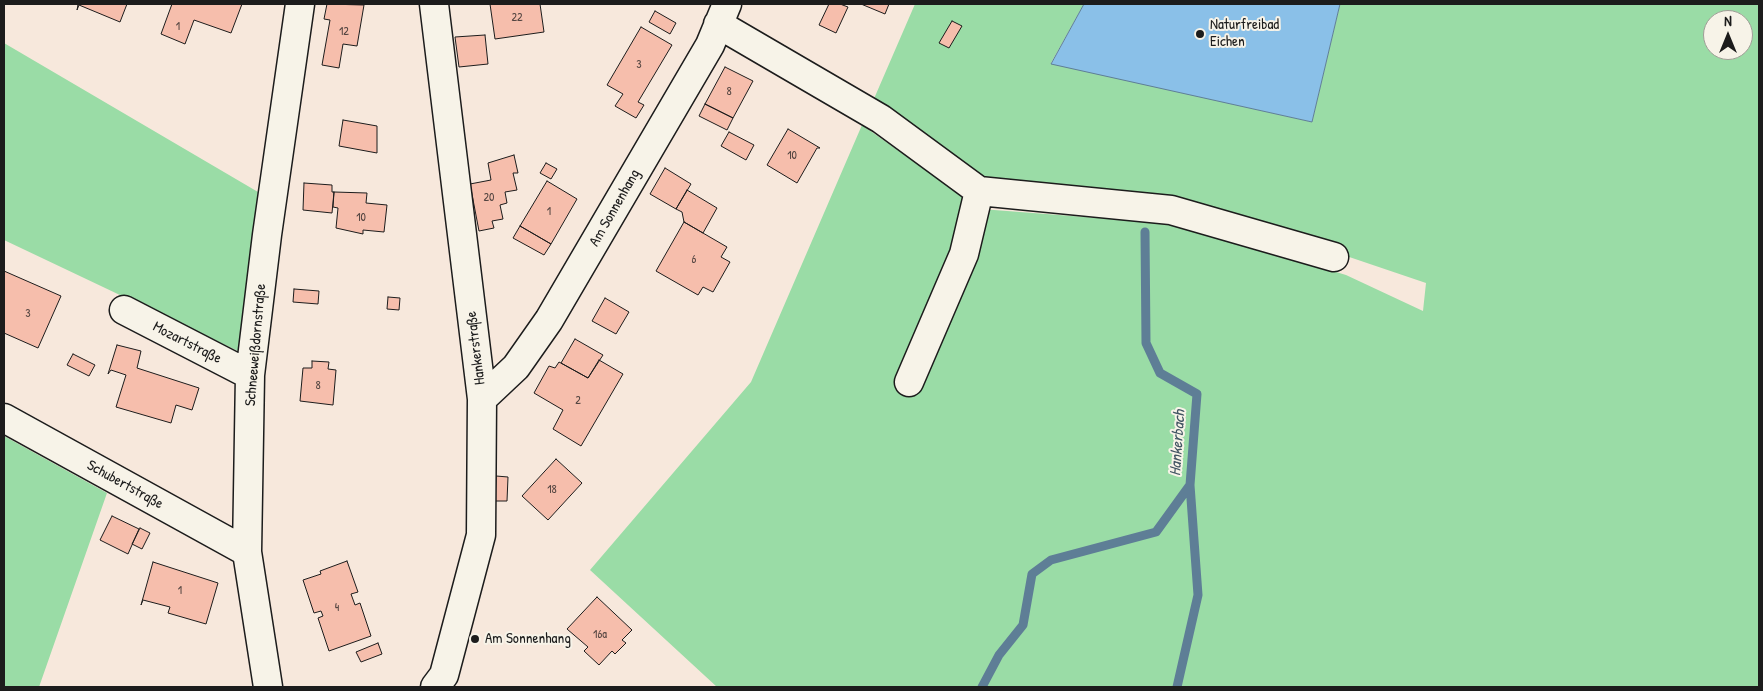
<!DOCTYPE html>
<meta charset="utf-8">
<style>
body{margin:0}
#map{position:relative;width:1763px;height:691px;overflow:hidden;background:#f7e8dc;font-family:"Patrick Hand",sans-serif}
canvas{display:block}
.frame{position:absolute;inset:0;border:5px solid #1c1c1c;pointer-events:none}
.north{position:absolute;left:1703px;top:10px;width:50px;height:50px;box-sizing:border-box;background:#f7f3e8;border:1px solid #9f9d96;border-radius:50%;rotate:0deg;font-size:14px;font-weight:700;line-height:20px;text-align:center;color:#1c1c1c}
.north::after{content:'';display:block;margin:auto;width:18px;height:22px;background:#1c1c1c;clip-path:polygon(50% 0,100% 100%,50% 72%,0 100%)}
</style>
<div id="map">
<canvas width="1763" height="691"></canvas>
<div class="frame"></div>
<div class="north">N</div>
</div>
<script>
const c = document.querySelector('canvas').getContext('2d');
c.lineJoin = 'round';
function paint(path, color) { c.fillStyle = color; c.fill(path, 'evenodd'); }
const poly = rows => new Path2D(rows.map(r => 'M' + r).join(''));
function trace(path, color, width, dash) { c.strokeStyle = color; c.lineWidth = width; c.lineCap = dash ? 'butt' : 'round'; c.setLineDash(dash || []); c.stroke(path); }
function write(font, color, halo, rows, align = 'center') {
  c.font = font + ' "Patrick Hand",sans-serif'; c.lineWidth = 4; c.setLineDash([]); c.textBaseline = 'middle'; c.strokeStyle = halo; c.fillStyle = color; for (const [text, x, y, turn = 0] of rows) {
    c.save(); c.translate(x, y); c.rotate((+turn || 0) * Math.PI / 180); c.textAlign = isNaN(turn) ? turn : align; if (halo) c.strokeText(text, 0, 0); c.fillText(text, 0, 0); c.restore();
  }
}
const green = poly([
 [915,4,1084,4,1051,63,1312,122,1340,4,1759,4,1759,687,717,687,590,570,751,382,862,125,981,209,1176,224,1346,275,1423,311,1426,283,1175,198,990,181,873,101],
 [1713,20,1743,20,1743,50,1713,50],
 [4,43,258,192,240,352,4,240],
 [4,436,107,493,39,687,4,687]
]);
const water = poly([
 [1084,4,1340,4,1312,122,1051,64,1084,4]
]);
const stream = poly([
 [982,687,999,655,1023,625,1032,574,1051,560,1156,532,1190,485,1197,394,1160,373,1146,343,1145,232],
 [1177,687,1198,595,1190,485]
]);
const building = poly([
 [75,4,127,4,120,22,79,5,77,10,78,5,75,4],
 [172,4,242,4,231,33,194,20,185,44,161,34,172,4],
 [327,4,364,5,357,46,343,44,339,68,322,65,330,20,324,19,327,4],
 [490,4,540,4,544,32,495,39,490,4],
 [829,4,840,4,848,7,836,33,819,25,829,4],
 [861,4,889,4,885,14,861,4],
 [655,11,676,23,670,34,649,22,655,11],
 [952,21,962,26,949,48,939,43,952,21],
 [641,27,672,45,638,102,644,105,636,118,615,106,623,94,607,85,641,27],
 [485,35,488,64,459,67,455,37,485,35],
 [725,67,753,81,733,118,705,104,725,67],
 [705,104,733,118,727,130,699,116,705,104],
 [343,120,377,126,377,153,339,146,343,120],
 [788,129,820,148,817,148,797,183,767,165,788,129],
 [729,132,754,145,746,160,721,146,729,132],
 [514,155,518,173,513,173,517,190,505,192,507,203,500,205,503,219,492,221,494,228,479,231,470,184,491,180,488,163,514,155],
 [546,163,557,169,551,179,540,173,546,163],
 [665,168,691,184,676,209,650,194,665,168],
 [547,181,577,199,551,244,520,226,547,181],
 [304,183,332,185,332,192,334,192,332,213,303,210,304,183],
 [687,190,717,208,703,233,684,222,682,212,676,209,687,190],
 [334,192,367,193,366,203,387,205,384,232,363,230,363,234,336,228,338,208,333,207,334,192],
 [684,222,727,247,721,257,730,262,713,292,703,287,698,295,656,271,684,222],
 [520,226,551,244,544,255,513,238,520,226],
 [4,271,61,296,38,348,4,333,4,271],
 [294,289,319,291,318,304,293,302,294,289],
 [388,297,400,298,399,310,387,309,388,297],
 [605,298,629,312,616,334,592,321,605,298],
 [575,339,603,355,588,378,561,363,575,339],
 [117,345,141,351,137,368,199,388,192,410,176,405,171,423,116,407,126,375,111,370,108,374,117,345],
 [73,354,95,365,89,376,67,365,73,354],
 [599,360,623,374,581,446,553,429,563,410,534,393,549,366,555,368,559,362,588,378,599,360],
 [312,361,329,362,328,369,336,370,333,405,300,401,303,368,312,368,312,361],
 [556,459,582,483,548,520,522,496,556,459],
 [496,476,508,477,507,501,495,501,496,476],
 [112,516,139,529,128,554,100,540,112,516],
 [140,528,150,533,142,549,132,544,140,528],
 [347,561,358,592,351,594,355,605,360,603,371,636,329,651,318,618,323,616,321,611,314,613,303,580,321,574,320,571,347,561],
 [153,562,218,583,206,624,168,613,170,607,143,600,141,605,153,562],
 [597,597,632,630,622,640,626,643,615,654,612,651,599,665,584,651,588,647,567,629,597,597],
 [378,643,382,654,361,662,356,652,378,643]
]);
const minor = poly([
 [434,4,482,399,481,535,444,675,435,687],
 [718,24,881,119,979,191,1171,210,1334,257],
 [124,310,250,375],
 [909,382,964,254,979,191],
 [482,399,516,367,549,320,710,45,727,4],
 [4,418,247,552],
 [268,687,247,552,250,375,267,235,300,4]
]);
const markers = [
 [1200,34,5,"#1c1c1c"],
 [475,639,5,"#1c1c1c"]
];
const numberNames = [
 ["22",517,18],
 ["1",178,27],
 ["12",344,32],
 ["3",639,65],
 ["8",729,92],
 ["10",792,156],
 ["20",489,198],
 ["1",549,212],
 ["10",361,218],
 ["6",694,260],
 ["3",28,314],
 ["8",318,386],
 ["2",578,401],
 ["18",552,490],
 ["1",180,591],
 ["4",337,608],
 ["16a",600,635]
];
const poiNames = [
 ["Naturfreibad",1210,25],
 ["Eichen",1210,42],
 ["Am Sonnenhang",485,639]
];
const streetNames = [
 ["Am Sonnenhang",615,208,-60],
 ["Mozartstraße",187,343,27],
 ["Schneeweißdornstraße",256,345,-85],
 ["Hankerstraße",476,348,-97],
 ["Schubertstraße",125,485,29]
];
const waterNames = [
 ["Hankerbach",1178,443,-86]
];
paint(green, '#9adca6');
paint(water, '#8ac0e8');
trace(water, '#5e7e96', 1);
trace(stream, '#5e7e96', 9);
paint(building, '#f6beac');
trace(building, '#1c1c1c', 1);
trace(minor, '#1c1c1c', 31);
trace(minor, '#f7f3e8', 28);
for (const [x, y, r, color] of markers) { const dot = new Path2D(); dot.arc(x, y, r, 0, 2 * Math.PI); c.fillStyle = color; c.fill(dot); trace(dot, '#f7f3e8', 2); }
write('12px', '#524440', null, numberNames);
write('15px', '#1c1c1c', '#f7f3e8', poiNames, 'left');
write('15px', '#1c1c1c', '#f7f3e8', streetNames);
write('italic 16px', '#425563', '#f7f3e8', waterNames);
</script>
